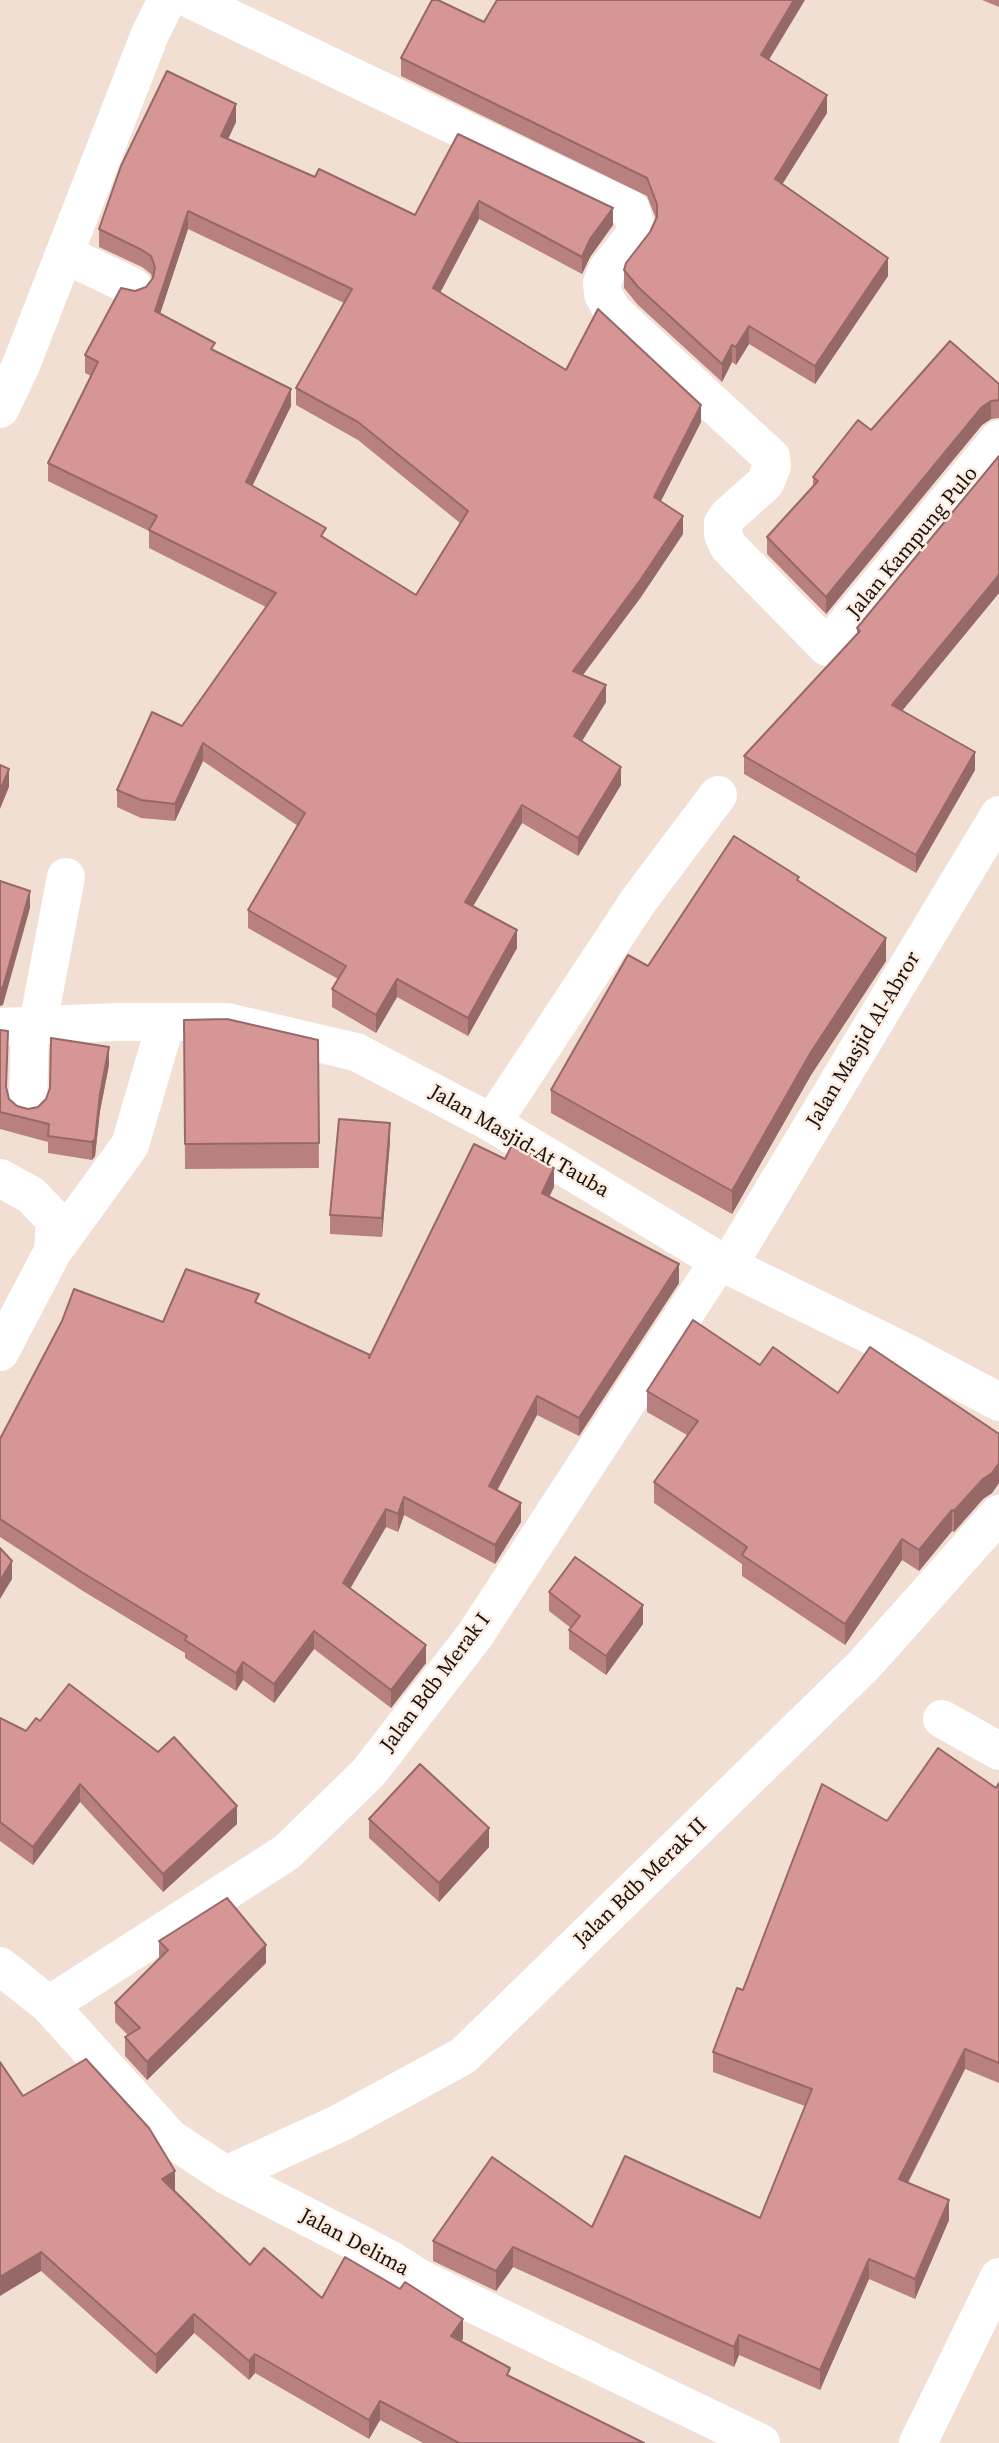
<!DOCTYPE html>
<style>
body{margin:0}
canvas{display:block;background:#f1dfd3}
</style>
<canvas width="999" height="2443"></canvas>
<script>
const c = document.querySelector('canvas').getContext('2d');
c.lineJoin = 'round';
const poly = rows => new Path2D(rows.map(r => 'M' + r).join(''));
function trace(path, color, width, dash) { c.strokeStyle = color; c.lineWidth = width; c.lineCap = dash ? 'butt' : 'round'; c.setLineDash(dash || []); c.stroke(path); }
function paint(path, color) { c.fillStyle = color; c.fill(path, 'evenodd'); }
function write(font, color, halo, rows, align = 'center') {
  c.font = font + ' "Source Serif 4",serif'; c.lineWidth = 5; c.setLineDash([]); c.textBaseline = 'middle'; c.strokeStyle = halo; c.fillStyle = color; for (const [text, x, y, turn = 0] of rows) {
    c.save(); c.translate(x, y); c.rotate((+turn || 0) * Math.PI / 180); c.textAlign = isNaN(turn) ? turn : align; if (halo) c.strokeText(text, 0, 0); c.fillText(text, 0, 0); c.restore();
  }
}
const minor = poly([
 [192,0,631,210,636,228,633,237,607,270,602,283,603,294,611,309,623,321,771,457,772,466,765,483,728,516,723,523,723,534,728,546,827,647,999,439],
 [64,254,133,287],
 [0,409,21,365,150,34,167,0],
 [38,1024,66,877],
 [0,1027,116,1022,227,1022,356,1052,492,1123,719,1261,907,1353,999,1402],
 [28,1105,30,1024],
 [492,1123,639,900,718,795],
 [0,1178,31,1195,55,1220,53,1251,0,1352],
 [53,1251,130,1145,166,1022],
 [729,1264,999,815],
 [942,1719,999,1751],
 [0,1966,49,2005,170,2138,226,2175,391,2260,419,2278,761,2443],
 [49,2005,287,1852,369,1772,475,1635,719,1261],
 [226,2175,340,2123,463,2056,864,1665,999,1514],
 [918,2443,999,2277]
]);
const wall = poly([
 [982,0,999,0,999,7],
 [484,22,769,60,827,113,782,184,888,276,815,384,749,344,736,365,732,362,722,382,638,305,624,288,624,270,650,232,656,219,647,196,401,76,401,58],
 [236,122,228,139,315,177,415,215,458,134,613,225,590,257,582,274,479,219,440,293,566,370,701,422,660,502,683,534,641,597,583,675,606,702,582,741,621,785,578,856,522,823,473,906,517,948,468,1036,397,997,376,1033,332,1007,332,989,338,979,248,928,248,910,298,826,203,761,175,821,141,818,117,807,117,790,182,726,266,607,149,548,149,531,48,481,48,463,91,376,85,373,85,355,135,291,146,287,152,279,151,274,142,267,99,247,99,229],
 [188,229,344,303,296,388,296,405,358,440,460,523,416,595,326,538,252,486,291,406,215,351,160,314],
 [999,384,999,418,991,419,982,425,826,614,767,554,767,537,813,487,813,477,871,430],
 [999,456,999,593,902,711,975,770,916,873,744,774,744,756,857,635,857,628],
 [799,882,886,961,811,1075,732,1214,551,1113,551,1090,648,966],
 [184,1020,318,1040,319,1168,185,1169],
 [0,1030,7,1088,9,1099,17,1106,28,1109,38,1107,109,1065,100,1111,95,1156,92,1160,48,1153,48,1142,0,1129],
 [390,1142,382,1237,330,1234,330,1215],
 [554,1187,549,1197,679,1283,579,1436,537,1415,497,1491,521,1522,495,1564,404,1515,398,1532,386,1527,350,1588,426,1663,391,1708,314,1649,274,1703,243,1680,236,1691,185,1658,185,1653,83,1591,0,1537,0,1439,163,1322,259,1303,370,1358],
 [760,1365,838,1393,999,1434,999,1483,992,1493,983,1499,954,1532,952,1531,919,1571,902,1560,845,1645,742,1576,742,1564,654,1503,654,1482,687,1435,647,1412,647,1391],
 [549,1592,643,1624,606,1675,569,1649,569,1630,571,1628,549,1611],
 [0,1718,26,1731,40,1721,237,1824,163,1892,80,1802,33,1865,0,1841],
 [999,1783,999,2083,965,2069,908,2183,949,2220,915,2299,869,2279,820,2390,739,2355,734,2367,513,2267,496,2291,433,2261,433,2241,592,2227,760,2218,805,2106,713,2072,713,2052,743,1990,887,1821,996,1788],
 [369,1819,489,1847,439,1902,369,1838],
 [159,1941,266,1963,147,2080,125,2056,125,2037,128,2035,115,2022,115,2003,159,1959],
 [23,2096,175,2190,250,2265,322,2298,463,2339,461,2342,510,2376,644,2443,423,2443,380,2420,369,2439,255,2373,249,2380,194,2333,156,2374,41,2271]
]);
const shadedWall = poly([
 [794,0,805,0,761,73,761,55],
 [827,95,827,113,775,196,775,179],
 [236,104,236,122,221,154,221,136],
 [479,201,479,219,433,306,433,288],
 [613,208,613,225,590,257,582,274,582,257,590,239],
 [188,211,188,229,155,329,155,311],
 [888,258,888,276,815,384,815,366],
 [749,326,749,344,736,365,736,347],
 [732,345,732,362,722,382,722,364],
 [291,389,291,406,246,499,246,482],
 [991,401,991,419,982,425,826,614,826,597,982,407],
 [701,405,701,422,654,515,654,497],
 [683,516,683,534,641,597,573,688,573,671],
 [999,575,999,593,892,723,892,705],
 [606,685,606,702,574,754,574,736],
 [203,743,203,761,175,821,175,804],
 [975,752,975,770,916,873,916,855],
 [621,767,621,785,578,856,578,838],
 [9,769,9,787,0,809,0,791],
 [522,805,522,823,465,920,465,902],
 [30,891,30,908,3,1005,0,1006,0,988],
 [517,930,517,948,468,1036,468,1018],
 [886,938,886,961,811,1075,732,1214,732,1191,811,1052],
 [397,979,397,997,376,1033,376,1015],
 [109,1047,109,1065,100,1111,95,1156,92,1160,92,1142,100,1094],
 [390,1123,390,1142,382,1237,382,1218],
 [554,1168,554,1187,542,1211,542,1193],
 [679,1264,679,1283,579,1436,579,1418],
 [537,1396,537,1415,489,1505,489,1486],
 [999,1463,999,1483,992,1493,983,1499,954,1532,954,1511,983,1479],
 [404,1497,404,1515,398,1532,398,1514],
 [521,1503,521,1522,495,1564,495,1545],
 [386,1509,386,1527,343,1601,343,1583],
 [952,1510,952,1531,919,1571,919,1550],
 [902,1539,902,1560,845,1645,845,1624],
 [12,1561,12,1579,0,1599,0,1581],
 [643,1605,643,1624,606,1675,606,1656],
 [314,1631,314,1649,274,1703,274,1684],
 [426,1645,426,1663,391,1708,391,1690],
 [243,1662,243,1680,236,1691,236,1673],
 [80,1784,80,1802,33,1865,33,1847],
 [237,1806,237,1824,163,1892,163,1874],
 [489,1828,489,1847,439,1902,439,1883],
 [266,1945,266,1963,147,2080,147,2062],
 [965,2049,965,2069,899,2199,899,2179],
 [175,2171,175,2190,162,2198,162,2179],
 [949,2200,949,2220,915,2299,915,2279],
 [513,2247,513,2267,496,2291,496,2271],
 [41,2252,41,2271,0,2296,0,2277],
 [869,2259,869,2279,820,2390,820,2370],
 [194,2314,194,2333,156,2374,156,2355],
 [463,2319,463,2339,451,2355,451,2336],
 [739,2335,739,2355,734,2367,734,2347],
 [255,2354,255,2373,249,2380,249,2361],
 [380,2401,380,2420,369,2439,369,2420]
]);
const building = poly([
 [432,0,438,0,484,22,497,0,794,0,761,55,827,95,775,179,888,258,815,366,749,326,736,347,732,345,722,364,638,287,624,270,626,263,650,232,657,217,657,204,647,178,401,58,432,0],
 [167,71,236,104,221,136,315,177,319,169,415,215,458,134,613,208,590,239,582,257,479,201,433,288,566,370,598,309,701,405,654,497,683,516,641,579,573,671,606,685,574,736,621,767,578,838,522,805,465,902,517,930,468,1018,397,979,376,1015,332,989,346,966,248,910,305,813,203,743,175,804,141,800,117,790,152,712,182,726,276,593,149,530,157,516,48,463,98,362,85,355,121,288,135,291,146,287,153,278,155,267,151,256,142,250,99,229,121,166,167,71],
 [188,211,352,289,296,388,358,422,468,511,416,595,321,536,326,528,246,482,291,389,211,349,215,343,155,311,188,211],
 [950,341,999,384,999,400,991,401,982,407,826,597,767,537,818,481,813,477,858,420,871,430,950,341],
 [999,456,999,575,892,705,975,752,916,855,744,756,860,631,857,628,999,456],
 [0,765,9,769,0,791,0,765],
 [734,836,799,877,797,880,886,938,811,1052,732,1191,551,1090,628,955,648,966,734,836],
 [0,881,30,891,3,987,0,988,0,881],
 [227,1019,318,1040,319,1143,185,1144,184,1020,227,1019],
 [0,1030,8,1031,6,1087,9,1099,17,1106,28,1109,38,1107,46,1099,50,1088,51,1038,109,1047,100,1094,95,1139,92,1142,48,1136,49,1124,0,1112,0,1030],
 [339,1119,390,1123,382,1218,330,1215,339,1119],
 [513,1143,554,1168,542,1193,679,1264,579,1418,537,1396,489,1486,521,1503,495,1545,404,1497,398,1514,386,1509,343,1583,426,1645,391,1690,314,1631,274,1684,243,1662,236,1673,185,1640,187,1636,83,1573,0,1519,0,1439,62,1321,74,1289,163,1322,186,1269,259,1294,255,1302,370,1355,369,1358,474,1144,505,1159,513,1143],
 [693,1320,760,1365,773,1347,838,1393,870,1347,999,1434,999,1463,992,1473,983,1479,954,1511,952,1510,919,1550,902,1539,845,1624,742,1555,747,1547,654,1482,698,1421,647,1391,693,1320],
 [0,1548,12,1561,0,1581,0,1548],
 [575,1557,643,1605,606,1656,569,1630,580,1616,549,1592,575,1557],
 [69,1684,158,1752,174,1737,237,1806,163,1874,80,1784,33,1847,0,1822,0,1718,26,1731,36,1718,40,1721,69,1684],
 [938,1748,996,1788,999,1783,999,2063,965,2049,899,2179,949,2200,915,2279,869,2259,820,2370,739,2335,734,2347,513,2247,496,2271,433,2241,492,2157,592,2227,625,2156,760,2218,812,2089,713,2052,737,1988,743,1990,822,1784,887,1821,938,1748],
 [420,1764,489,1828,439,1883,369,1819,420,1764],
 [227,1898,266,1945,147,2062,125,2037,140,2028,115,2003,168,1950,159,1941,227,1898],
 [86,2059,149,2128,175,2171,162,2179,250,2265,264,2248,322,2298,345,2257,400,2289,405,2282,463,2319,451,2336,510,2368,507,2375,644,2443,459,2443,380,2401,369,2420,255,2354,249,2361,194,2314,156,2355,41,2252,0,2277,0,2062,23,2096,86,2059]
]);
const streetNames = [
 ["Jalan Kampung Pulo",913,543,-50],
 ["Jalan Masjid Al-Abror",864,1040,-59],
 ["Jalan Masjid-At Tauba",519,1142,30],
 ["Jalan Bdb Merak I",436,1683,-53],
 ["Jalan Bdb Merak II",641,1883,-44],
 ["Jalan Delima",354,2243,28]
];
trace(minor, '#fff', 38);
paint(wall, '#b88180');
paint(shadedWall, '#966968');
paint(building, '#d69695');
trace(building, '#966968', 2);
write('21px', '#18120e', '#feece0', streetNames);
</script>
